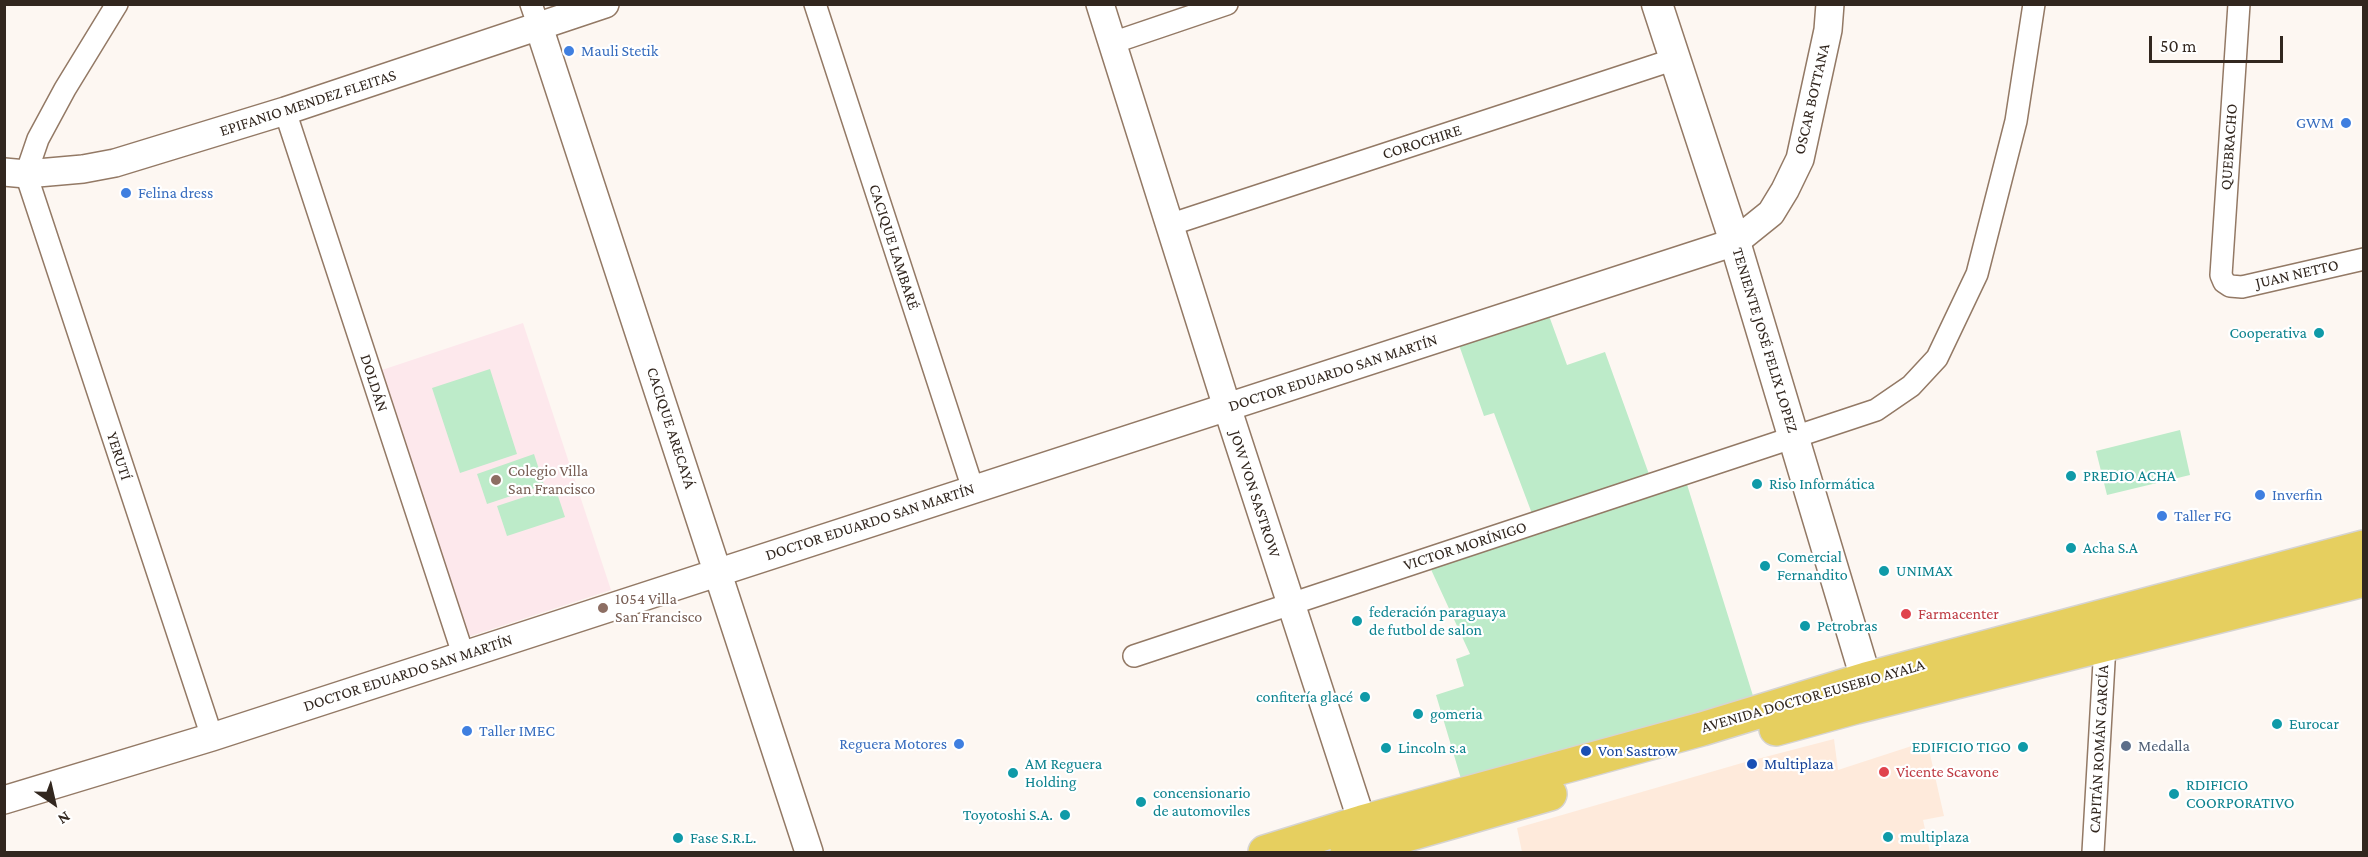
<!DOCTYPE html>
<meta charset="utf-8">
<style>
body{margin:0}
#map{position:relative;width:2368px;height:857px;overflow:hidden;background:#fdf7f2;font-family:"Crimson Pro",serif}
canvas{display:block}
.frame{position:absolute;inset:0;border:6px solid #32271f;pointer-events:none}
.north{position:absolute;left:24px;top:773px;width:60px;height:60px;-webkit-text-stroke:4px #fff;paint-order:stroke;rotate:146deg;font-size:16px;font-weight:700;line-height:24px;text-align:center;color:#32271f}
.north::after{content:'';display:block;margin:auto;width:21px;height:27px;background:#32271f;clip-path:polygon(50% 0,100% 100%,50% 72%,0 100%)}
.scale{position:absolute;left:2149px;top:36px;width:134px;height:27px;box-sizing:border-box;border:3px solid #32271f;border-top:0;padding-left:8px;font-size:18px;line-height:21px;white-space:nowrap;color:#32271f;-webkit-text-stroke:4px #fff;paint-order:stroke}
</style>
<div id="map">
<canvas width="2368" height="857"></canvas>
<div class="frame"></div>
<div class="north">N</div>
<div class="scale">50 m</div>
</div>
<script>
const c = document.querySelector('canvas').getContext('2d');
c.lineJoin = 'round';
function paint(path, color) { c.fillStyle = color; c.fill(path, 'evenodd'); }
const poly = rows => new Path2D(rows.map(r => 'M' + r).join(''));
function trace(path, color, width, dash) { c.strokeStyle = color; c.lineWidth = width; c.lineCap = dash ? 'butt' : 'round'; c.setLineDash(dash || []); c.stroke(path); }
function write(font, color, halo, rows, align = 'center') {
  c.font = font + ' "Crimson Pro",serif'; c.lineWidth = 4.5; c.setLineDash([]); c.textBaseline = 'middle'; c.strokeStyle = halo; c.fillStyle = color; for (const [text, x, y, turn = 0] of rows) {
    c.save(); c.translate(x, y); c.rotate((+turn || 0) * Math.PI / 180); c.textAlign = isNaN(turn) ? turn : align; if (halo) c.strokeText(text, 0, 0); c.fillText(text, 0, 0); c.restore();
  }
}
const commercial = poly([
 [1834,739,1838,770,1927,741,1944,816,1923,820,1930,852,1522,852,1517,828,1742,763]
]);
const education = poly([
 [523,323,611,590,468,637,382,370]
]);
const green = poly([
 [1548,313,1567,365,1605,352,1650,477,1534,519,1494,413,1484,416,1459,345],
 [490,369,517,454,460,473,432,388],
 [2180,430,2190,475,2107,495,2096,451],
 [534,454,544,485,487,504,477,474],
 [1685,478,1754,699,1462,782,1436,695,1464,686,1456,659,1470,654,1428,563],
 [555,487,565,517,507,536,497,506]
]);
const minor = poly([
 [117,4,65,89,38,139,26,174,212,737],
 [531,4,539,27],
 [815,4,973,489],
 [2239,4,2221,275,2224,282,2230,286,2242,287,2364,259],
 [1112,43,1227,4],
 [285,111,463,654],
 [1169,225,1675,59],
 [1134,656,1876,410,1911,386,1937,358,1977,274,2016,121,2034,4],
 [2093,852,2105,645]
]);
const tertiary = poly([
 [1100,4,1227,407,1368,840],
 [539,27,809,852],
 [4,172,26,174,83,169,115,163,285,111,605,4],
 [4,800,212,737,1735,242,1771,213,1785,190,1800,159,1828,30,1830,4]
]);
const secondary = poly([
 [1657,4,1735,242,1866,679]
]);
const trunk = poly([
 [1776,729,1856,707,2364,580],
 [1265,852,1362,822,1702,729,1866,679,2364,547],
 [1347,852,1550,794]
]);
const markers = [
 [569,51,6,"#3f7fe0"],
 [2346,123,6,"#3f7fe0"],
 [126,193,6,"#3f7fe0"],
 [2319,333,6,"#0f9aa8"],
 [2071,476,6,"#0f9aa8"],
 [496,480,6,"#8d6e63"],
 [1757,484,6,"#0f9aa8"],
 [2260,495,6,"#3f7fe0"],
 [2162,516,6,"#3f7fe0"],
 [2071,548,6,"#0f9aa8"],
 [1765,566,6,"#0f9aa8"],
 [1884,571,6,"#0f9aa8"],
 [603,608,6,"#8d6e63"],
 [1906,614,6,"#e0444e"],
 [1357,621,6,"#0f9aa8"],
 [1805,626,6,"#0f9aa8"],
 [1365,697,6,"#0f9aa8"],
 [1418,714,6,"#0f9aa8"],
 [2277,724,6,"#0f9aa8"],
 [467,731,6,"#3f7fe0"],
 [959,744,6,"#3f7fe0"],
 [2126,746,6,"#5c6f8a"],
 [2023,747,6,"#0f9aa8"],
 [1386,748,6,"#0f9aa8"],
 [1586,751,6,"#1a4fb4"],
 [1752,764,6,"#1a4fb4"],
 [1884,772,6,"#e0444e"],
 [1013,773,6,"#0f9aa8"],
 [2174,794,6,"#0f9aa8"],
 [1141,802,6,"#0f9aa8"],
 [1065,815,6,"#0f9aa8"],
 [1888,837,6,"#0f9aa8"],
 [678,838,6,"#0f9aa8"]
];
const shopNames = [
 ["Mauli Stetik",581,51],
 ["GWM",2334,123,"right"],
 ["Felina dress",138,193],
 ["Inverfin",2272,495],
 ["Taller FG",2174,516],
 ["Taller IMEC",479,731],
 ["Reguera Motores",947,744,"right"]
];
const streetNames = [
 ["OSCAR BOTTANA",1812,99,-77],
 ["EPIFANIO MENDEZ FLEITAS",308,103,-18],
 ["COROCHIRE",1422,142,-18],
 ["QUEBRACHO",2229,147,-86],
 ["CACIQUE LAMBARÉ",894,247,72],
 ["JUAN NETTO",2297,274,-13],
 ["TENIENTE JOSÉ FELIX LOPEZ",1765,340,73],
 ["DOCTOR EDUARDO SAN MARTÍN",1333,373,-18],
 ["DOLDÁN",374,383,72],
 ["CACIQUE ARECAYÁ",671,428,72],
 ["YERUTÍ",119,456,72],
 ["JOW VON SASTROW",1255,494,72],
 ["DOCTOR EDUARDO SAN MARTÍN",870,522,-18],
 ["VICTOR MORÍNIGO",1465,546,-18],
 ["DOCTOR EDUARDO SAN MARTÍN",408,673,-18],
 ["AVENIDA DOCTOR EUSEBIO AYALA",1813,696,-16],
 ["CAPITÁN ROMÁN GARCÍA",2099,749,-87]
];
const cultureNames = [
 ["Cooperativa",2307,333,"right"],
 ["PREDIO ACHA",2083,476],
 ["Riso Informática",1769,484],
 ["Acha S.A",2083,548],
 ["Comercial",1777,557],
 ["Fernandito",1777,575],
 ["UNIMAX",1896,571],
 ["federación paraguaya",1369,612],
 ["de futbol de salon",1369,630],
 ["Petrobras",1817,626],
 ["confitería glacé",1353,697,"right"],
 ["gomeria",1430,714],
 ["Eurocar",2289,724],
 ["EDIFICIO TIGO",2011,747,"right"],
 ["Lincoln s.a",1398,748],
 ["AM Reguera",1025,764],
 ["Holding",1025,782],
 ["RDIFICIO",2186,785],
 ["COORPORATIVO",2186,803],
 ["concensionario",1153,793],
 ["de automoviles",1153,811],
 ["Toyotoshi S.A.",1053,815,"right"],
 ["multiplaza",1900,837],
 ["Fase S.R.L.",690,838]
];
const educationNames = [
 ["Colegio Villa",508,471],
 ["San Francisco",508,489],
 ["1054 Villa",615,599],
 ["San Francisco",615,617]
];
const healthNames = [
 ["Farmacenter",1918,614],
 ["Vicente Scavone",1896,772]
];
const serviceNames = [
 ["Medalla",2138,746]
];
const transitNames = [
 ["Von Sastrow",1598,751],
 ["Multiplaza",1764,764]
];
paint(commercial, '#feeadb');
paint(education, '#fde8ec');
paint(green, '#bdebc9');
trace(minor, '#937965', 24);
trace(tertiary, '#937965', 30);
trace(secondary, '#937965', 33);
trace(trunk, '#d6d4d2', 36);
trace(minor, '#fff', 21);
trace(tertiary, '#fff', 27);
trace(secondary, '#fff', 30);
trace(trunk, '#e6cf5f', 33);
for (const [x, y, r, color] of markers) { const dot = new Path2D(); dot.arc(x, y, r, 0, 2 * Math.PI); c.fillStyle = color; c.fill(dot); trace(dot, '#fff', 2); }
write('16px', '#366cbe', '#fff', shopNames, 'left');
write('16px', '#32271f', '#fff', streetNames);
write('16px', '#0d838f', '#fff', cultureNames, 'left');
write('16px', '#785e54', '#fff', educationNames, 'left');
write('16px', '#be3a42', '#fff', healthNames, 'left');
write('16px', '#4e5e75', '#fff', serviceNames, 'left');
write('16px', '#164399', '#fff', transitNames, 'left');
</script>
